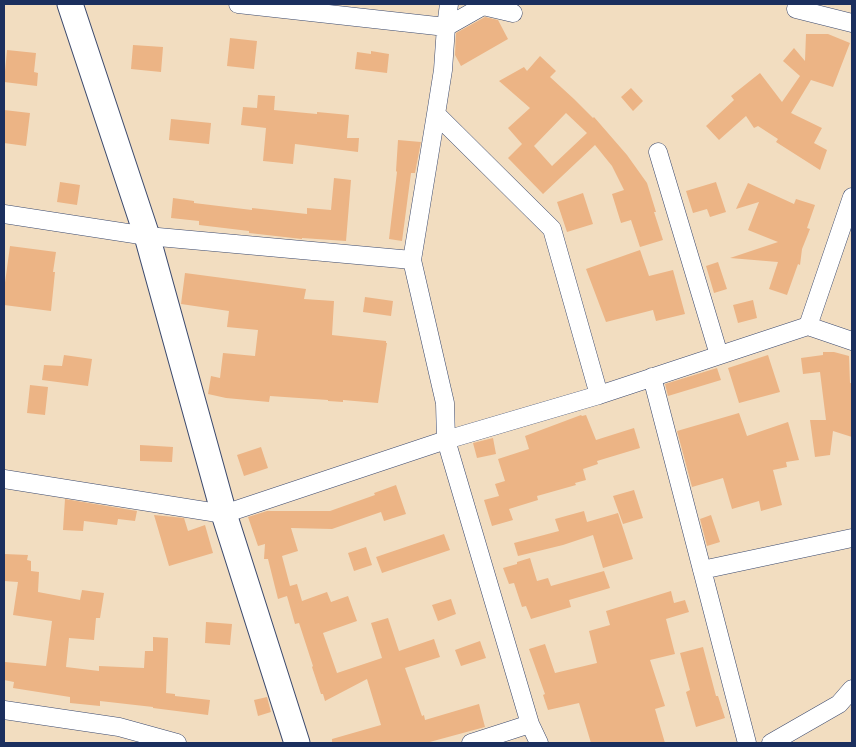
<!DOCTYPE html>
<style>
body{margin:0}
#map{position:relative;width:856px;height:747px;overflow:hidden;background:#f2ddc0;font-family:"Playpen Sans",sans-serif}
canvas{display:block}
.frame{position:absolute;inset:0;border:5px solid #1b2f5e;pointer-events:none}
</style>
<div id="map">
<canvas width="856" height="747"></canvas>
<div class="frame"></div>
</div>
<script>
const c = document.querySelector('canvas').getContext('2d');
c.lineJoin = 'round';
function paint(path, color) { c.fillStyle = color; c.fill(path, 'evenodd'); }
const poly = rows => new Path2D(rows.map(r => 'M' + r).join(''));
function trace(path, color, width, dash) { c.strokeStyle = color; c.lineWidth = width; c.lineCap = dash ? 'butt' : 'round'; c.setLineDash(dash || []); c.stroke(path); }
const building = poly([
 [485,17,498,20,508,39,461,66,455,55,456,33],
 [806,34,828,34,850,43,833,87,811,80,791,113,822,128,814,143,827,150,820,170,776,142,778,139,758,126,754,128,746,116,719,140,706,126,734,100,731,96,760,73,782,102,800,76,783,61,794,48,805,61],
 [230,38,257,41,254,69,227,66],
 [133,45,163,47,161,72,131,69],
 [7,50,36,53,34,72,38,73,37,86,4,82],
 [371,51,389,54,387,73,355,69,357,52,371,54],
 [540,56,556,71,550,77,574,99,593,118,594,117,627,155,647,183,656,212,654,212,663,240,640,247,631,220,621,223,612,194,624,190,612,166,595,145,543,194,508,158,522,144,508,128,530,108,499,81,524,67,527,71],
 [566,113,587,133,552,166,534,146],
 [631,88,643,101,633,111,621,97],
 [258,95,275,96,274,110,317,114,317,112,349,115,347,138,359,138,358,152,295,144,293,164,263,161,266,128,241,125,243,107,257,108],
 [4,110,30,113,26,146,4,143],
 [171,119,211,123,209,144,169,140],
 [398,140,421,142,415,173,411,173,402,241,389,239,397,172,396,171],
 [334,178,351,180,346,241,302,238,302,239,249,233,249,231,199,225,199,221,171,218,173,198,194,201,194,203,252,210,252,208,307,214,307,208,331,210],
 [60,182,80,185,77,205,57,202],
 [716,182,726,212,710,217,707,209,693,213,686,191],
 [748,183,794,204,796,199,815,205,807,228,810,229,802,249,800,265,798,264,787,295,769,289,778,262,730,258,778,242,748,230,759,202,736,209],
 [583,193,593,224,567,232,557,202],
 [10,246,56,252,53,272,55,272,51,311,4,305,4,290],
 [640,250,649,276,673,270,685,314,656,321,653,310,606,322,586,269],
 [718,262,727,289,714,293,706,266],
 [185,273,306,289,304,299,334,301,332,335,386,341,386,343,387,343,378,403,343,400,343,402,328,401,328,400,270,396,269,402,226,398,208,394,211,376,220,378,223,353,255,356,258,330,227,327,229,311,181,304],
 [365,297,393,301,391,316,363,312],
 [753,300,757,318,738,323,733,305],
 [823,352,834,352,849,356,850,383,852,383,852,437,833,431,830,455,815,457,810,420,826,420,820,372,803,374,801,358,823,355],
 [64,355,92,359,88,386,42,380,44,365,62,366],
 [768,355,780,392,739,403,728,368],
 [717,368,721,380,668,396,665,384],
 [30,385,48,387,45,415,27,413],
 [739,413,747,436,788,422,799,460,786,462,787,467,773,470,782,505,761,511,759,501,732,509,723,478,692,487,677,431],
 [581,415,582,416,586,415,596,440,634,428,640,448,597,461,598,464,583,469,586,480,575,483,576,485,537,496,538,500,509,509,513,520,492,526,484,500,499,496,495,484,505,481,498,459,529,449,525,436],
 [493,438,496,454,477,458,473,443],
 [140,445,173,447,172,462,140,461],
 [261,447,268,468,244,476,237,455],
 [396,485,406,514,384,521,381,512,332,529,291,528,298,551,282,556,290,586,297,584,302,601,327,592,331,602,348,596,357,621,323,633,337,673,382,658,371,623,388,618,399,651,434,639,440,657,405,668,422,716,424,715,425,720,479,704,485,727,426,743,332,743,332,739,381,725,367,679,325,701,323,694,321,694,312,667,313,666,299,623,295,624,287,596,278,599,268,559,264,559,265,544,258,546,248,517,267,511,330,511,375,495,374,493],
 [634,490,643,518,623,524,613,496],
 [65,499,137,511,135,521,118,519,117,525,84,521,83,531,63,530],
 [584,511,587,522,618,513,633,559,603,568,593,535,563,545,518,556,514,543,559,531,555,519],
 [154,515,184,518,188,531,205,525,213,553,169,566],
 [711,515,720,542,707,546,700,519],
 [444,534,450,550,382,573,376,557],
 [366,547,372,565,354,571,348,553],
 [4,554,28,555,27,560,31,561,31,571,39,572,38,592,80,600,82,590,104,593,100,618,96,618,94,640,69,638,66,667,99,671,99,666,144,668,145,651,153,651,153,637,168,638,166,693,175,694,175,696,210,700,208,715,153,708,153,707,100,701,100,706,70,703,70,697,13,688,14,682,4,680,5,662,46,666,52,621,13,615,18,582,4,581],
 [530,558,537,581,548,578,551,586,604,571,610,588,569,600,571,607,531,619,526,606,522,607,514,583,509,584,503,568,517,564,517,562],
 [671,591,674,603,685,600,689,612,666,619,675,654,650,660,665,706,655,709,665,743,591,743,579,703,548,710,543,695,545,694,529,649,545,644,555,673,597,663,589,631,610,625,606,611],
 [451,599,456,614,438,621,432,605],
 [206,622,232,624,230,645,205,643],
 [480,641,486,658,461,666,455,650],
 [703,647,716,696,718,696,725,718,696,727,686,692,690,690,680,653],
 [267,697,271,712,258,716,254,700]
]);
const minor = poly([
 [238,4,446,27,449,4],
 [796,9,852,23],
 [513,13,483,6,446,27,443,70,436,114,412,260,445,403,446,440,530,724,539,743],
 [436,114,552,229,599,395],
 [658,152,719,355],
 [4,214,147,236,412,260],
 [808,326,852,197],
 [652,377,747,743],
 [4,479,224,514,446,440,599,395,808,326,852,341],
 [702,570,852,538],
 [4,710,119,727,177,743],
 [471,743,530,724],
 [771,743,839,704,852,689]
]);
const secondary = poly([
 [70,4,147,236,224,514,297,743]
]);
paint(building, '#ecb485');
trace(minor, '#3b496d', 19);
trace(secondary, '#3b496d', 27);
trace(minor, '#fff', 18);
trace(secondary, '#fff', 25);
</script>
